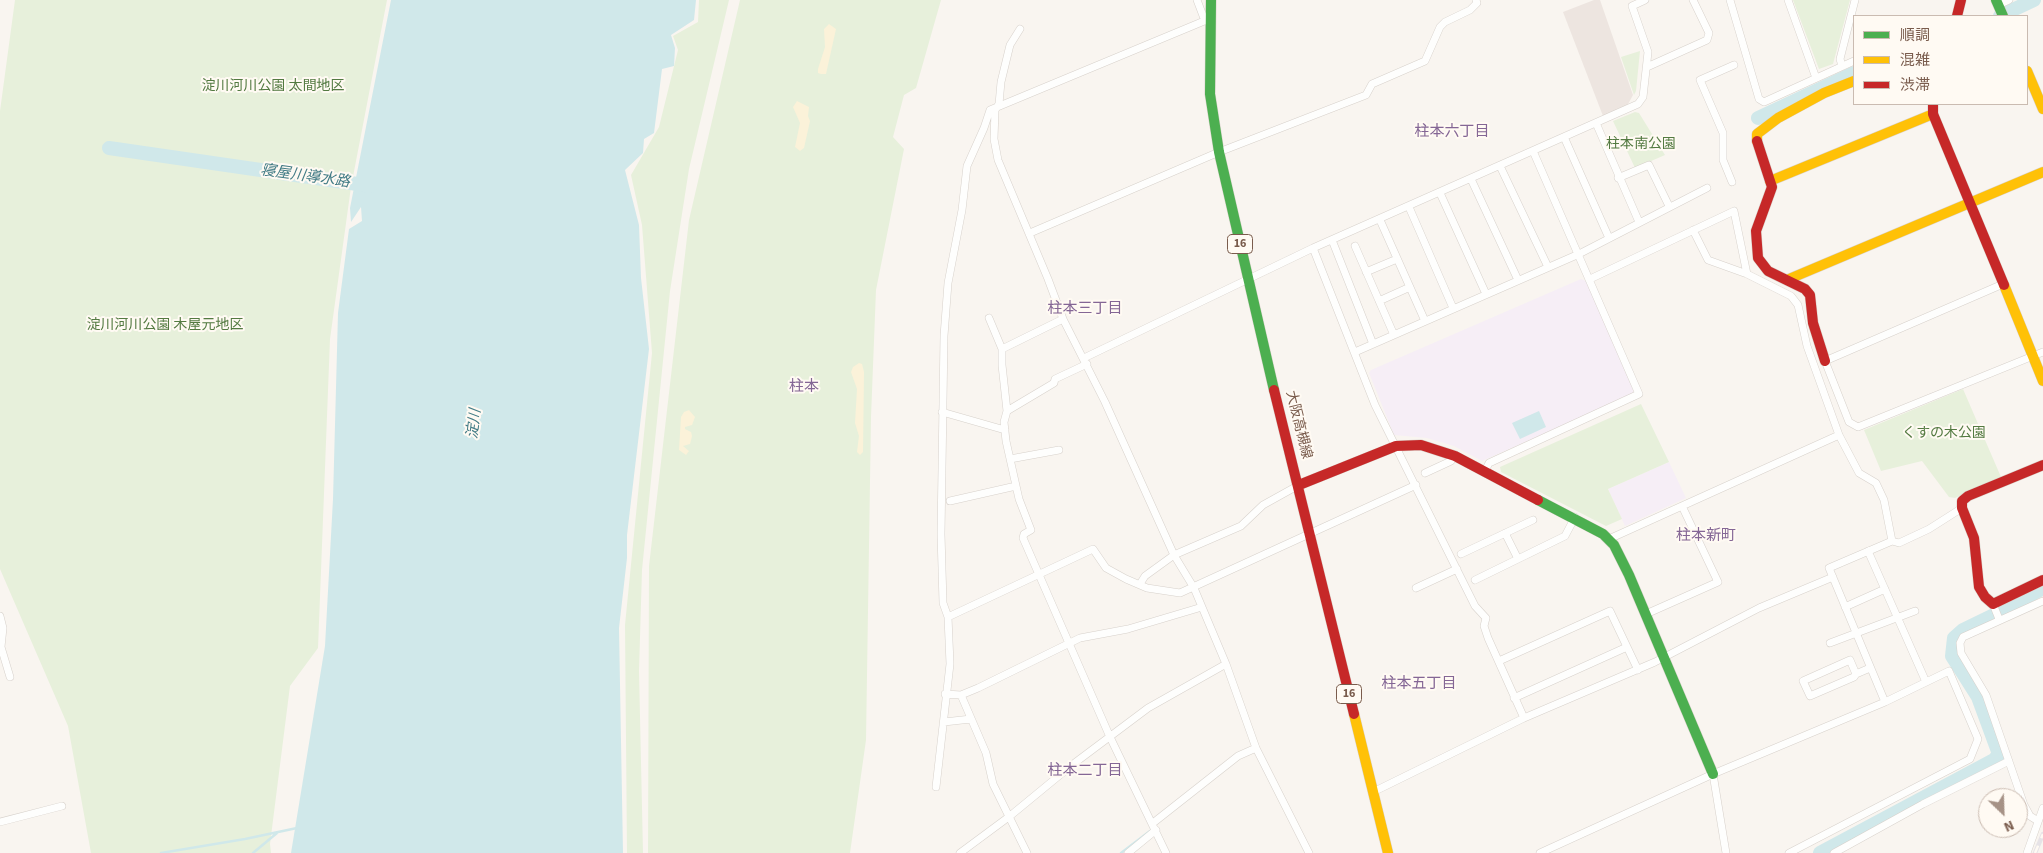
<!DOCTYPE html>
<meta charset="utf-8">
<style>
body{margin:0}
#map{position:relative;width:2043px;height:853px;overflow:hidden;background:#f9f5f0;font-family:"Source Sans 3","Noto Sans JP",sans-serif}
canvas{display:block}
.legend{position:absolute;left:1853px;top:15px;width:175px;height:90px;box-sizing:border-box;background:#fffaf3;border:1px solid #cabbb1;margin:0;padding:6px 9px;list-style:none;font-size:15px;color:#7a5c4d}
.legend li{display:flex;align-items:center;gap:10px;height:25px}
.legend b{width:25px;border:1px solid #cabbb1}
.north{position:absolute;left:1978px;top:788px;width:50px;height:50px;box-sizing:border-box;background:#fffaf3;border:1px solid #cabbb1;border-radius:50%;rotate:156deg;font-size:14px;font-weight:700;line-height:20px;text-align:center;color:#7a5c4d}
.north::after{content:'';display:block;margin:auto;width:18px;height:22px;background:#a69286;clip-path:polygon(50% 0,100% 100%,50% 72%,0 100%)}
</style>
<div id="map">
<canvas width="2043" height="853"></canvas>
<ul class="legend">
<li><b style="height:6px;background:#4caf50"></b>順調</li>
<li><b style="height:6px;background:#ffc107"></b>混雑</li>
<li><b style="height:6px;background:#c62828"></b>渋滞</li>
</ul>
<div class="north">N</div>
</div>
<script>
const c = document.querySelector('canvas').getContext('2d');
c.lineJoin = 'round';
function paint(path, color) { c.fillStyle = color; c.fill(path, 'evenodd'); }
const poly = rows => new Path2D(rows.map(r => 'M' + r).join(''));
function trace(path, color, width, dash) { c.strokeStyle = color; c.lineWidth = width; c.lineCap = dash ? 'butt' : 'round'; c.setLineDash(dash || []); c.stroke(path); }
function write(font, color, halo, rows, align = 'center') {
  c.font = font + ' "Source Sans 3","Noto Sans JP",sans-serif'; c.lineWidth = 4; c.setLineDash([]); c.textBaseline = 'middle'; c.strokeStyle = halo; c.fillStyle = color; for (const [text, x, y, turn = 0] of rows) {
    c.save(); c.translate(x, y); c.rotate((+turn || 0) * Math.PI / 180); c.textAlign = isNaN(turn) ? turn : align; if (halo) c.strokeText(text, 0, 0); c.fillText(text, 0, 0); c.restore();
  }
}
const industrial = poly([
 [1594,0,1600,0,1633,95,1627,106,1603,116,1563,12]
]);
const education = poly([
 [1581,279,1586,281,1634,391,1632,395,1482,461,1454,446,1427,438,1394,435,1369,373,1371,370],
 [1669,462,1686,498,1625,526,1608,489]
]);
const green = poly([
 [15,0,387,0,351,187,330,339,318,648,290,686,270,844,271,853,91,853,68,726,0,569,0,111],
 [699,0,729,0,689,169,670,291,642,570,639,671,643,853,627,853,625,625,652,353,642,225,631,175,659,127,678,50,673,36,698,22],
 [740,0,941,0,916,88,904,95,893,137,904,149,876,290,871,417,866,740,850,853,648,853,649,566,689,220],
 [1793,0,1850,0,1833,64,1819,69],
 [1640,51,1636,91,1634,95,1621,57],
 [1635,112,1639,113,1665,155,1635,168,1613,121],
 [1963,389,2001,477,1955,498,1949,497,1922,461,1881,471,1864,430],
 [1641,404,1669,462,1608,489,1622,519,1606,526,1501,472,1500,467]
]);
const sand = poly([
 [829,24,836,29,826,74,821,74,818,73,818,69,825,47,824,29],
 [797,101,809,107,808,116,810,121,804,148,800,151,795,147,800,123,793,107],
 [859,363,862,364,864,372,863,452,860,455,857,452,859,436,855,423,857,389,851,372,853,367],
 [689,410,695,417,692,425,685,427,685,429,691,432,692,436,690,444,683,446,689,451,686,455,679,450,681,417,684,412]
]);
const water = poly([
 [391,0,696,0,694,20,671,35,675,48,674,66,662,69,654,133,644,139,643,153,625,170,639,225,641,278,649,349,627,535,627,558,619,628,623,853,291,853,325,646,333,499,338,313,349,229,362,221,361,207,351,222,350,208],
 [1539,411,1546,427,1520,439,1512,423]
]);
const stream = poly([
 [161,853,245,839,297,828],
 [253,853,277,833],
 [1121,853,1150,831]
]);
const river = poly([
 [2000,16,2034,0],
 [1758,118,1854,73],
 [109,148,371,186],
 [1820,853,1994,760,1999,754,1978,697,1952,656,1954,638,1963,630,2000,612,2043,588]
]);
const street = poly([
 [1197,0,1205,21],
 [1730,0,1759,99,1764,102,1854,61],
 [1788,0,1816,78],
 [1998,5,2009,0],
 [1842,66,1840,59,1855,0],
 [1647,67,1707,40,1709,33,1693,0],
 [1596,123,1639,222],
 [1564,137,1609,238],
 [1500,166,1548,267],
 [1618,178,1649,165,1669,206],
 [1471,179,1518,280],
 [1732,182,1723,160,1723,133,1700,80,1734,65],
 [1440,193,1486,294],
 [1409,207,1453,308],
 [1380,220,1425,321],
 [1693,230,1708,260,1747,274,1791,296,1798,305,1807,346,1839,435,1859,473,1876,483,1884,500,1892,541],
 [1030,233,1219,152,1366,95,1372,84,1425,61,1440,27,1445,22,1470,10,1477,3,1476,0],
 [1332,240,1373,344],
 [1355,246,1394,335],
 [1313,248,1375,405,1475,606,1486,618,1484,626,1488,638,1524,718],
 [1366,272,1397,259],
 [1590,279,1734,211,1747,274],
 [2003,284,1825,361,1849,422,1858,427,2043,352],
 [1379,301,1410,287],
 [989,318,1002,349,1002,365,1007,411],
 [1002,349,1063,319],
 [1355,352,1579,254,1707,188],
 [1084,358,1313,248,1638,104,1643,97,1648,52,1632,6,1645,0],
 [1087,364,1055,379,1054,383,1007,411,1004,422,1006,441,1019,499,1031,530,1024,534,1023,538,1110,737,1166,853],
 [942,412,1005,430],
 [1010,459,1059,450],
 [1485,471,1489,463,1639,394,1533,151],
 [1425,473,1451,461,1455,456],
 [950,501,1016,486],
 [1505,533,1518,559],
 [1609,539,1839,435],
 [1868,551,1926,682],
 [1461,554,1533,520],
 [1475,580,1565,536,1575,517],
 [1140,584,1145,576,1174,555,1241,526,1263,505,1299,485],
 [1416,588,1457,569],
 [1993,604,1999,619],
 [1845,607,1885,589],
 [1646,614,1718,582,1682,506],
 [0,616,3,628,1,647,10,677],
 [948,617,1093,549,1106,568,1126,579,1147,588,1180,593,1416,485],
 [1830,643,1915,611],
 [1499,661,1610,611,1638,670],
 [1226,664,1256,748,1309,853],
 [1856,674,1854,677,1810,696,1803,681,1850,660,1856,674,1870,668],
 [945,694,961,695,978,688,1080,638,1128,629,1202,607],
 [961,695,986,753,993,784,1027,853],
 [1514,698,1627,647],
 [1885,702,1829,568,1892,541,1899,543,1929,529,1962,508],
 [944,722,971,719],
 [1713,774,1726,853],
 [936,787,950,664,948,617,943,603,941,534,944,336,948,283,962,210,967,166,984,128,990,110,1209,19],
 [1373,792,1524,718,1655,662,1759,608,1833,577],
 [2038,821,2030,816,2024,805,1986,695,1961,653,1960,643,1963,637,2043,601],
 [0,822,62,806],
 [1153,823,1238,756,1256,748],
 [960,853,1010,816,1072,765,1148,708,1226,664,1194,588,1174,555,1105,402,1063,319,1048,279,998,160,994,139,995,110,999,104,1001,82,1010,45,1020,29],
 [1128,853,1156,830],
 [1540,853,1713,774,1885,702,1949,671,1978,739,1970,759,1789,853],
 [1834,853,1923,804,2009,761],
 [2027,853,2043,808]
]);
const fast = poly([
 [1211,0,1210,94,1219,152,1274,390],
 [1996,0,2003,16],
 [1538,500,1603,534,1614,545,1629,575,1713,774]
]);
const slow = poly([
 [2027,71,2043,109],
 [1757,141,1757,134,1778,118,1824,93,1854,81],
 [1770,181,1933,114],
 [1789,279,2043,172],
 [2004,285,2043,381],
 [1354,714,1388,853]
]);
const jam = poly([
 [1957,16,1961,0],
 [1933,104,1933,114,2004,285],
 [1757,141,1772,187,1756,231,1758,258,1768,271,1805,289,1810,295,1813,323,1825,361],
 [1274,390,1354,714],
 [2043,465,1968,496,1962,501,1962,508,1974,538,1979,587,1985,597,1993,604,2043,580],
 [1299,485,1396,446,1421,445,1455,456,1538,500]
]);
const rail = poly([
 [2035,853,2043,834]
]);
const shields = [
 [1240,244,25],
 [1349,694,25]
];
const shieldNames = [
 ["16",1240,244],
 ["16",1349,694]
];
const parkNames = [
 ["淀川河川公園 太間地区",273,87],
 ["柱本南公園",1641,145],
 ["淀川河川公園 木屋元地区",165,326],
 ["くすの木公園",1944,434]
];
const streetNames = [
 ["大阪高槻線",1298,425,76]
];
const neighbourhoodNames = [
 ["柱本六丁目",1452,133],
 ["柱本三丁目",1085,310],
 ["柱本",804,388],
 ["柱本新町",1706,537],
 ["柱本五丁目",1419,685],
 ["柱本二丁目",1085,772]
];
const waterNames = [
 ["寝屋川導水路",305,177,8],
 ["淀川",475,424,-83]
];
paint(industrial, '#ede5e0');
paint(education, '#f6eef6');
paint(green, '#e7f0db');
paint(sand, '#fbf2d9');
paint(water, '#d0e8ea');
trace(stream, '#d0e8ea', 2.5);
trace(river, '#d0e8ea', 14);
trace(street, '#d7d1cb', 8);
trace(fast, '#d9d2cb', 11);
trace(slow, '#d9d2cb', 11);
trace(jam, '#d9d2cb', 11);
trace(street, '#fefefd', 7);
trace(fast, '#4caf50', 10);
trace(slow, '#ffc107', 10);
trace(jam, '#c62828', 10);
trace(rail, '#e6e3e7', 4.5);
trace(rail, '#fffaf3', 2.5, [8]);
for (const [x, y, w] of shields) { const box = new Path2D(); box.roundRect(x - w / 2, y - 9.5, w, 19, 4); c.fillStyle = '#fffaf3'; c.fill(box); trace(box, '#7a5c4d', 1); }
write('bold 12px', '#7a5c4d', null, shieldNames);
write('14px', '#537a41', '#fffaf3', parkNames);
write('14px', '#7a5c4d', '#fffaf3', streetNames);
write('15px', '#846695', '#fffaf3', neighbourhoodNames);
write('italic 15px', '#437c86', '#fffaf3', waterNames);
</script>
